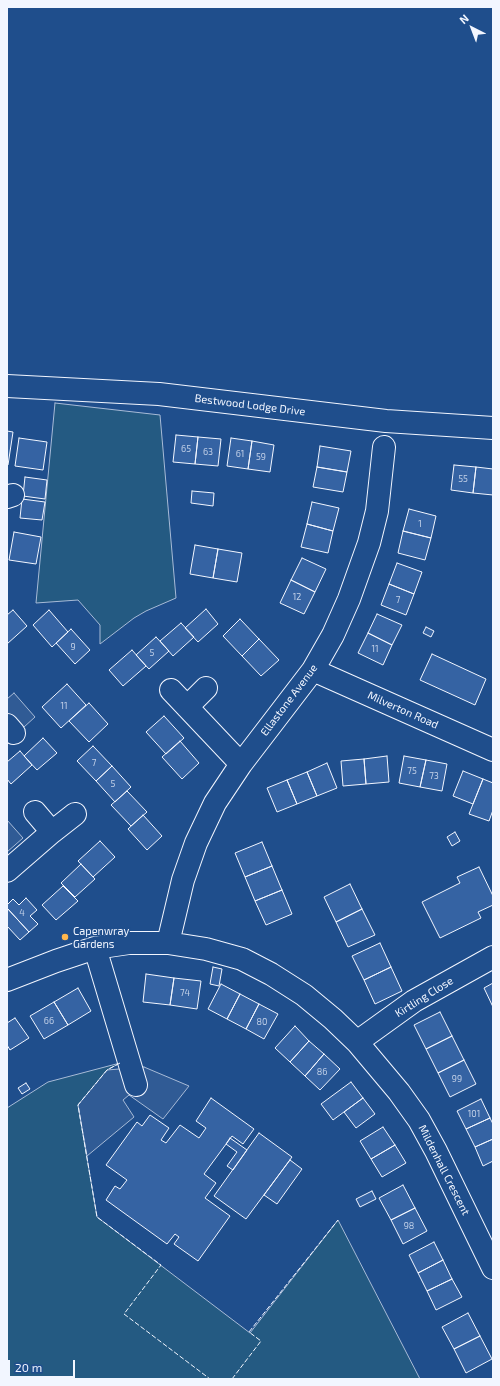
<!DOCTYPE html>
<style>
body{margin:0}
#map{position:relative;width:500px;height:1386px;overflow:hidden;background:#1f4e8c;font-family:"Exo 2",sans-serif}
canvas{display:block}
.frame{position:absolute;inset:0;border:8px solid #f2f6ff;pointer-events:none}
.north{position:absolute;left:452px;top:8px;width:40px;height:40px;-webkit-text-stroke:3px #1f4e8c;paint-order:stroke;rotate:318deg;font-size:11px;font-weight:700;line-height:16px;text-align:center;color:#f2f6ff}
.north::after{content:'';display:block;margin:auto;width:14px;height:18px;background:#f2f6ff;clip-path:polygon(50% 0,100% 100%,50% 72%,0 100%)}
.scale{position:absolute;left:8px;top:1360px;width:67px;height:18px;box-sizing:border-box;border:2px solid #f2f6ff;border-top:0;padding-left:5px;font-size:12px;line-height:14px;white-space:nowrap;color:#f2f6ff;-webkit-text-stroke:3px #1f4e8c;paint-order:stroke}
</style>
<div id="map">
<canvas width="500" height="1386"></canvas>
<div class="frame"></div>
<div class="north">N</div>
<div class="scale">20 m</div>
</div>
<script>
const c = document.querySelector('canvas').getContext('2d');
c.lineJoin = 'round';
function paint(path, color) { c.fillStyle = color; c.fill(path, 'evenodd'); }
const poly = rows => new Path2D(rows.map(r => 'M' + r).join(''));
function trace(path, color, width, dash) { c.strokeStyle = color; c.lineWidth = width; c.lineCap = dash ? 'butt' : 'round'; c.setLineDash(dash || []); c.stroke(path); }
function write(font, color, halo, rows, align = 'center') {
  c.font = font + ' "Exo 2",sans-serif'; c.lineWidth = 3; c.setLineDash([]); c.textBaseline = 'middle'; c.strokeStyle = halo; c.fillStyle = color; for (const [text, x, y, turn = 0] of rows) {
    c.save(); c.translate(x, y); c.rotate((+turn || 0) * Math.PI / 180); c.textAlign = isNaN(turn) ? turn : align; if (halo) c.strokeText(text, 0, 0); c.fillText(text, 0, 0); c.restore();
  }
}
const green = poly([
 [55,403,160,415,176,598,146,611,134,618,100,644,100,625,78,600,36,603,55,403],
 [120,1063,107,1070,78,1105,97,1217,250,1333,338,1220,420,1379,7,1379,7,1108,48,1082,120,1063]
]);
const parking = poly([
 [14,693,35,717,24,727,7,737,7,699,14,693],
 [7,820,23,838,7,852,7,820],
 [144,1067,189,1086,163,1119,129,1095,123,1100,134,1117,87,1156,78,1105,107,1070,144,1067]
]);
const building = poly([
 [7,431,13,432,8,465,7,464,7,431],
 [176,435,198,437,195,464,173,462,176,435],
 [198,437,221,439,218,466,195,464,198,437],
 [19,438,47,442,43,470,15,466,19,438],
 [231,438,252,441,248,469,227,466,231,438],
 [252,441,274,445,270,472,248,469,252,441],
 [320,446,351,451,347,472,317,467,320,446],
 [454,465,476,467,473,493,451,490,454,465],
 [317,467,347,472,343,492,313,487,317,467],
 [476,467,493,469,493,495,473,493,476,467],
 [25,477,47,480,45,499,23,496,25,477],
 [192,491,214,493,213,506,191,503,192,491],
 [22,499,45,502,42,520,20,518,22,499],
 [312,502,339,508,333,531,307,524,312,502],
 [409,509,436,516,431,538,403,531,409,509],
 [307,524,333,531,328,553,301,547,307,524],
 [403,531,431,538,425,560,398,553,403,531],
 [14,532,41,537,36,564,9,560,14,532],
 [195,545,218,549,213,578,190,574,195,545],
 [218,549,242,553,237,582,213,578,218,549],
 [302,558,326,569,315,592,291,580,302,558],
 [397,563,422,572,414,594,389,584,397,563],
 [291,580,315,592,304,614,280,603,291,580],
 [389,584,414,594,406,615,381,605,389,584],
 [206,609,218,624,198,642,185,628,206,609],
 [13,610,27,626,7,644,7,615,13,610],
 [49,610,68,632,52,647,33,625,49,610],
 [377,614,402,625,392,645,368,633,377,614],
 [240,619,259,639,242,656,223,636,240,619],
 [181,623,194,637,173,656,160,641,181,623],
 [426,627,434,631,431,637,423,633,426,627],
 [71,629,90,650,75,664,56,643,71,629],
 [368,633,392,645,383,665,358,653,368,633],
 [156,637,169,651,149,669,136,655,156,637],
 [259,639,279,660,261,676,242,656,259,639],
 [132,650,146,666,123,686,109,670,132,650],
 [432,654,486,679,475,705,420,680,432,654],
 [67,684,86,705,61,728,42,707,67,684],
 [89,703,108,724,89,742,69,721,89,703],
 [164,716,184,738,166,754,146,732,164,716],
 [43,738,57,753,37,770,24,756,43,738],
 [180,741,199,763,182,779,162,757,180,741],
 [93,746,112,766,96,781,77,761,93,746],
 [20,751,32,765,11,784,7,779,7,762,20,751],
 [387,756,389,782,366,784,364,759,387,756],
 [404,756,426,760,420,787,399,783,404,756],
 [364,759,366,784,343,786,341,761,364,759],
 [426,760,447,764,442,791,420,787,426,760],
 [327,763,337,788,317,796,307,772,327,763],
 [112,766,131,787,115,802,96,781,112,766],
 [463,771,483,779,473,804,453,796,463,771],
 [307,772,317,796,297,804,287,780,307,772],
 [483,779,493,783,493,810,489,821,469,814,483,779],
 [287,780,297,804,277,812,267,788,287,780],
 [127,791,147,812,131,826,111,805,127,791],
 [143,815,162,836,147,850,128,829,143,815],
 [455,832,460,841,452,846,447,837,455,832],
 [100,841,115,857,93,877,78,861,100,841],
 [262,842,272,866,245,877,235,853,262,842],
 [81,864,95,879,75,897,61,883,81,864],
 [272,866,282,890,255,901,245,877,272,866],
 [479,867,493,896,493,905,478,912,481,918,440,938,422,902,460,883,457,877,479,867],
 [350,884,362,909,336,922,324,897,350,884],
 [63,886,78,901,56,920,42,905,63,886],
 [282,890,292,914,266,925,255,901,282,890],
 [26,898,37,910,30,916,38,924,29,932,7,908,7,905,13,899,19,905,26,898],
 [7,908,29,932,20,940,7,926,7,908],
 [362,909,375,935,348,947,336,922,362,909],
 [380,943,391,967,364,980,352,956,380,943],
 [213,967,222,969,219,986,210,984,213,967],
 [391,967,402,991,375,1004,364,980,391,967],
 [146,974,174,978,170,1005,143,1002,146,974],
 [174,978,201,981,197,1009,170,1005,174,978],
 [493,983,493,1007,484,988,493,983],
 [221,984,240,994,227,1019,208,1009,221,984],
 [78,988,91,1011,68,1025,54,1002,78,988],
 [240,994,259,1004,246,1029,227,1019,240,994],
 [54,1002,68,1025,44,1039,30,1016,54,1002],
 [259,1004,278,1014,264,1039,246,1029,259,1004],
 [440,1012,452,1036,426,1049,414,1025,440,1012],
 [15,1018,29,1038,10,1050,7,1045,7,1023,15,1018],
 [295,1026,309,1041,290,1062,275,1048,295,1026],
 [452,1036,464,1060,438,1073,426,1049,452,1036],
 [309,1041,324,1054,305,1076,290,1062,309,1041],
 [324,1054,340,1069,320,1090,305,1076,324,1054],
 [464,1060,476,1084,450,1097,438,1073,464,1060],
 [351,1082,363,1098,333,1120,321,1104,351,1082],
 [26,1083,30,1089,22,1094,18,1088,26,1083],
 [211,1098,254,1129,243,1144,232,1136,204,1174,216,1183,205,1198,230,1216,198,1261,174,1244,179,1237,175,1234,167,1244,106,1200,115,1186,120,1189,127,1180,106,1165,137,1122,142,1126,150,1115,169,1128,161,1140,166,1143,180,1125,199,1138,206,1128,196,1121,211,1098],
 [363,1098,375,1114,356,1128,344,1112,363,1098],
 [481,1099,490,1118,466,1129,457,1111,481,1099],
 [490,1118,493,1124,493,1139,475,1147,466,1129,490,1118],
 [383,1127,395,1145,371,1159,360,1141,383,1127],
 [259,1133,292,1157,246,1219,214,1196,259,1133],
 [230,1138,247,1150,233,1170,227,1166,237,1152,226,1144,230,1138],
 [493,1139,493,1161,483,1166,475,1147,493,1139],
 [395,1145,406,1163,382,1177,371,1159,395,1145],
 [290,1160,302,1169,277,1204,264,1195,290,1160],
 [403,1185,415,1208,391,1220,379,1198,403,1185],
 [372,1191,376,1199,360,1207,356,1199,372,1191],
 [415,1208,427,1231,403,1244,391,1220,415,1208],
 [434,1242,443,1260,418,1273,409,1255,434,1242],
 [443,1260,452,1279,427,1291,418,1273,443,1260],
 [452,1279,462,1297,436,1310,427,1291,452,1279],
 [468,1313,480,1336,454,1349,442,1327,468,1313],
 [480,1336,492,1359,466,1373,454,1349,480,1336]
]);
const minor = poly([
 [7,386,159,394,386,421,493,428],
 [7,497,13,495],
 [313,670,493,750],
 [171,690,241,764],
 [187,707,206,688],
 [7,725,14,733],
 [35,812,52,832],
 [7,871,52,832,75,814],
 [168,943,183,880,196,843,215,803,241,764,313,670,333,635,349,599,369,543,377,511,384,447],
 [95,948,136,1085],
 [7,980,56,961,95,948,129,943,168,943,206,949,242,959,271,974,304,995,333,1019,357,1042,399,1092,419,1120,436,1151,493,1268],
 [357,1042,414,1001,493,957]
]);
const fence = poly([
 [120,1063,107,1070,78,1105,97,1217,161,1265,124,1314,210,1379],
 [232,1379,261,1341,249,1332,338,1220]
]);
const markers = [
 [65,937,4,"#ffb74d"]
];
const numberNames = [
 ["65",186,449],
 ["63",208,452],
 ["61",240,454],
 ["59",261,457],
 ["55",463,479],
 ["1",420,524],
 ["12",297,597],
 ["7",398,600],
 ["9",73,647],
 ["11",375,649],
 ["5",152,653],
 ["11",64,706],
 ["7",94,763],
 ["75",412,771],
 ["73",434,776],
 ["5",113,784],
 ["4",22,913],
 ["74",185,993],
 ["66",49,1021],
 ["80",262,1022],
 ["86",322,1072],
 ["99",457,1079],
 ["101",474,1114],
 ["98",409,1226]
];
const streetNames = [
 ["Bestwood Lodge Drive",250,405,7],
 ["Ellastone Avenue",289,700,-53],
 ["Milverton Road",403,710,24],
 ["Kirtling Close",424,997,-32],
 ["Mildenhall Crescent",444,1170,63]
];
const poiNames = [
 ["Capenwray",73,931],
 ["Gardens",73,944]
];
paint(green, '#245a82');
trace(green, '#a8bbd7', 1);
paint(parking, '#305b95');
trace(parking, '#a8bbd7', 1);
paint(building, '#3563a3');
trace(building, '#f2f6ff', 1);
trace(minor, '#f2f6ff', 24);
trace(minor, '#1f4e8c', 22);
trace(fence, '#f2f6ff', 1, [5, 2]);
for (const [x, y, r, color] of markers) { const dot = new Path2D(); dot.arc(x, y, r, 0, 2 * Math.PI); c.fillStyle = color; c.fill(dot); trace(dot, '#1f4e8c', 1.5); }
write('9px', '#c3d1e8', null, numberNames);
write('11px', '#f2f6ff', '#1f4e8c', streetNames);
write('11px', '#f2f6ff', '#1f4e8c', poiNames, 'left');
</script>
